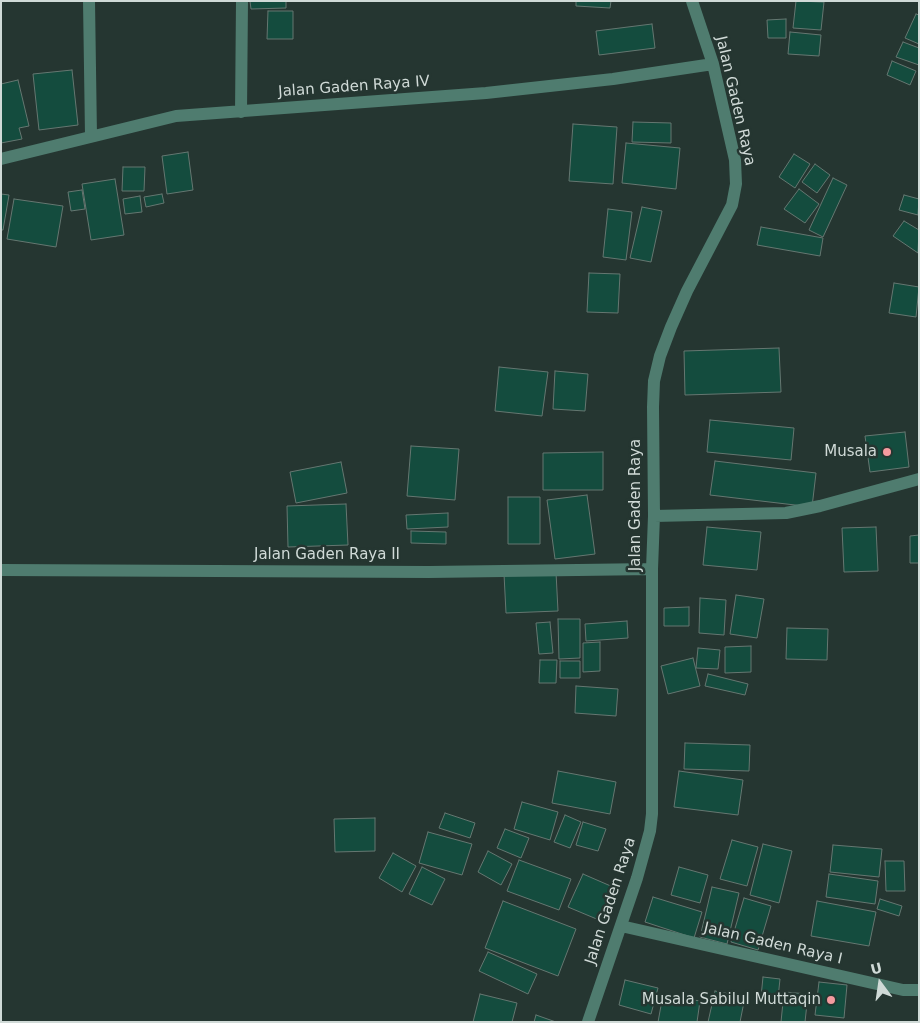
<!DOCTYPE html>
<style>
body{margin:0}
#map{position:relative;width:920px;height:1023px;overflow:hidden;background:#253631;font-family:"DejaVu Sans",sans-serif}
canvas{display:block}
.frame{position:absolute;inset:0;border:2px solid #d0dad7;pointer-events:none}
.north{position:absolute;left:855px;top:958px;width:50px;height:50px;-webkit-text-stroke:4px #253631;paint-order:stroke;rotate:346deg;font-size:14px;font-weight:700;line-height:20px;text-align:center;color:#d0dad7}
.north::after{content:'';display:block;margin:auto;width:18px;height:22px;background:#d0dad7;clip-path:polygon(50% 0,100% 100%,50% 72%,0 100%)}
</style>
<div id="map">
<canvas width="920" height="1023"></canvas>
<div class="frame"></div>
<div class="north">U</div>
</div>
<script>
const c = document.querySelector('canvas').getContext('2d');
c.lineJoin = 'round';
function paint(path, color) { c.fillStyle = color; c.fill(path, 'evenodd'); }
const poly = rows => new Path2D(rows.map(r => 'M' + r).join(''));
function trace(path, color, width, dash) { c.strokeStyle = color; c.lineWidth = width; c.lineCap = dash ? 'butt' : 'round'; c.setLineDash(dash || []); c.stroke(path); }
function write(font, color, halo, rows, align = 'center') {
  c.font = font + ' "DejaVu Sans",sans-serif'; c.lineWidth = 5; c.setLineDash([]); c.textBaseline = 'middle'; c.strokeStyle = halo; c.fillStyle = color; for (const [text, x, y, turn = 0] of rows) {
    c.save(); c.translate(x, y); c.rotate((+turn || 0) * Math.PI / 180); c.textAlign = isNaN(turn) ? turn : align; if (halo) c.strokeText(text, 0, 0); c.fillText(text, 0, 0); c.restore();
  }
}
const building = poly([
 [250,1,286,1,286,8,251,9,250,1],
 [576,1,611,1,610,8,576,6,576,1],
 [796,1,824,2,821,30,793,28,796,1],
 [268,11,293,11,293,39,267,39,268,11],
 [916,14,919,15,919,44,905,38,916,14],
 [786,19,786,38,768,38,767,20,786,19],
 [652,24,655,48,599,55,596,31,652,24],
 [790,32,821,35,819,56,788,54,790,32],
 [903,42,919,48,919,65,896,57,903,42],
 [892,61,916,71,910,85,887,75,892,61],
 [72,70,78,125,39,130,33,74,72,70],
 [18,80,29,126,19,128,22,139,1,143,1,84,18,80],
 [633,122,671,123,671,143,632,142,633,122],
 [573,124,617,127,613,184,569,181,573,124],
 [626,143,680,148,676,189,622,183,626,143],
 [188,152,193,190,167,194,162,156,188,152],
 [794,154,810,164,795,188,779,177,794,154],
 [815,164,830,175,817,193,802,182,815,164],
 [123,167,145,167,144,191,122,191,123,167],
 [833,178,847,185,823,237,809,230,833,178],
 [115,179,124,235,91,240,82,184,115,179],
 [799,189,819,204,805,223,784,209,799,189],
 [82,190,85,209,71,211,68,192,82,190],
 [1,194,9,195,3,230,1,230,1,194],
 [162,194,164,203,146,207,144,197,162,194],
 [904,195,919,199,918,215,899,210,904,195],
 [140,196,142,212,125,214,123,199,140,196],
 [14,199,63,206,56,247,7,239,14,199],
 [642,207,662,211,651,262,630,258,642,207],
 [608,209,632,212,626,260,603,257,608,209],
 [904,221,919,230,918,253,893,236,904,221],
 [761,227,823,238,820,256,757,245,761,227],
 [589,273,620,274,618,313,587,312,589,273],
 [894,283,919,287,916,317,889,313,894,283],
 [779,348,781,392,685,395,684,351,779,348],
 [499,367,548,372,542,416,495,411,499,367],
 [555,371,588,374,585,411,553,409,555,371],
 [710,420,794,428,791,460,707,452,710,420],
 [905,432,909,467,870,472,865,436,905,432],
 [411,446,459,449,455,500,407,496,411,446],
 [603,452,603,490,543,490,543,453,603,452],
 [715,461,816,473,812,507,710,495,715,461],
 [341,462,347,493,296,503,290,472,341,462],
 [587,495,595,554,555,559,547,500,587,495],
 [508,497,540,497,540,544,508,544,508,497],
 [346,504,348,545,288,547,287,506,346,504],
 [448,513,448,527,407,529,406,515,448,513],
 [707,527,761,532,757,570,703,565,707,527],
 [876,527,878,571,844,572,842,528,876,527],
 [411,531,446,532,446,544,411,543,411,531],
 [919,535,919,563,910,563,910,536,919,535],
 [556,572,558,611,506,613,504,574,556,572],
 [736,595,764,599,757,638,730,634,736,595],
 [700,598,726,600,724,635,699,633,700,598],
 [689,607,689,626,664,626,664,608,689,607],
 [558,619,580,619,580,658,559,659,558,619],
 [627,621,628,638,586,641,585,624,627,621],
 [550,622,553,653,539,654,536,623,550,622],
 [787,628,828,629,827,660,786,659,787,628],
 [600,642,600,671,583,672,583,643,600,642],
 [751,646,751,672,725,673,725,647,751,646],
 [698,648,720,650,718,669,696,668,698,648],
 [693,658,700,686,668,694,661,666,693,658],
 [540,660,557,660,556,683,539,683,540,660],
 [560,661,580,661,580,678,560,678,560,661],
 [708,674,748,684,745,695,705,686,708,674],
 [576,686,618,689,616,716,575,713,576,686],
 [685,743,750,745,749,771,684,769,685,743],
 [558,771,616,782,610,814,552,803,558,771],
 [679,771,743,780,738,815,674,807,679,771],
 [522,802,558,812,550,840,514,829,522,802],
 [445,813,475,823,470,838,439,828,445,813],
 [565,815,581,822,570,848,554,842,565,815],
 [375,818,375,851,335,852,334,819,375,818],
 [583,822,606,829,598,851,576,845,583,822],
 [505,829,529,838,521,858,497,848,505,829],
 [428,832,472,844,462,875,419,863,428,832],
 [732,840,758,847,747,886,720,879,732,840],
 [763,844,792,851,779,903,750,895,763,844],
 [833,845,882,849,879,877,830,872,833,845],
 [488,851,512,864,501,885,478,872,488,851],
 [393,853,416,866,402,892,379,878,393,853],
 [519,860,571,879,559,910,507,891,519,860],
 [885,861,904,861,905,891,886,891,885,861],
 [422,867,445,879,432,905,409,894,422,867],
 [679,867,708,875,700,903,671,895,679,867],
 [583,874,613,887,599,920,568,907,583,874],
 [829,874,878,881,875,904,826,897,829,874],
 [712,887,739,893,727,944,700,937,712,887],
 [653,897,702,912,694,938,645,922,653,897],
 [744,898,771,906,758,950,731,942,744,898],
 [880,899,902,906,899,916,877,909,880,899],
 [503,901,576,929,558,976,485,948,503,901],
 [817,901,876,912,869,946,811,936,817,901],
 [488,952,537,974,528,994,479,971,488,952],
 [763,977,780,979,778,998,761,997,763,977],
 [625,980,658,988,651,1014,619,1005,625,980],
 [819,982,847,985,844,1018,815,1015,819,982],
 [715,991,745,997,740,1022,708,1022,715,991],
 [784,992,808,994,805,1022,781,1022,784,992],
 [480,994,517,1003,512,1022,473,1022,480,994],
 [663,995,700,1001,697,1022,658,1022,663,995],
 [536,1015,556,1022,534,1022,536,1015]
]);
const minor = poly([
 [89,1,91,136],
 [241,112,242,1],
 [1,159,176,116,486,93,613,79,713,64],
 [654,516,786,513,820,506,919,479],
 [1,570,429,572,652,569],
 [621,926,903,990,919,990],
 [588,1022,637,878,650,831,652,814,652,569,654,516,653,407,654,381,660,356,671,327,687,291,732,205,736,184,735,160,713,64,692,1]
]);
const markers = [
 [887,452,5,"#f49b9f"],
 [831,1000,5,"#f49b9f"]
];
const streetNames = [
 ["Jalan Gaden Raya IV",354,87,-4],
 ["Jalan Gaden Raya",735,101,77],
 ["Jalan Gaden Raya",636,505,-90],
 ["Jalan Gaden Raya II",327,555],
 ["Jalan Gaden Raya",611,901,-72],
 ["Jalan Gaden Raya I",773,944,13]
];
const poiNames = [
 ["Musala",877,452],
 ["Musala Sabilul Muttaqin",821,1000]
];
paint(building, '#144c3e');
trace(building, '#657771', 1);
trace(minor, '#4f7c6f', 12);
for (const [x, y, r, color] of markers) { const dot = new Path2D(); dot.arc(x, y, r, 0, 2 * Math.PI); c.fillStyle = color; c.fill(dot); trace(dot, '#253631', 2); }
write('15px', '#d0dad7', '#253631', streetNames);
write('15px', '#d0dad7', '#253631', poiNames, 'right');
</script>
